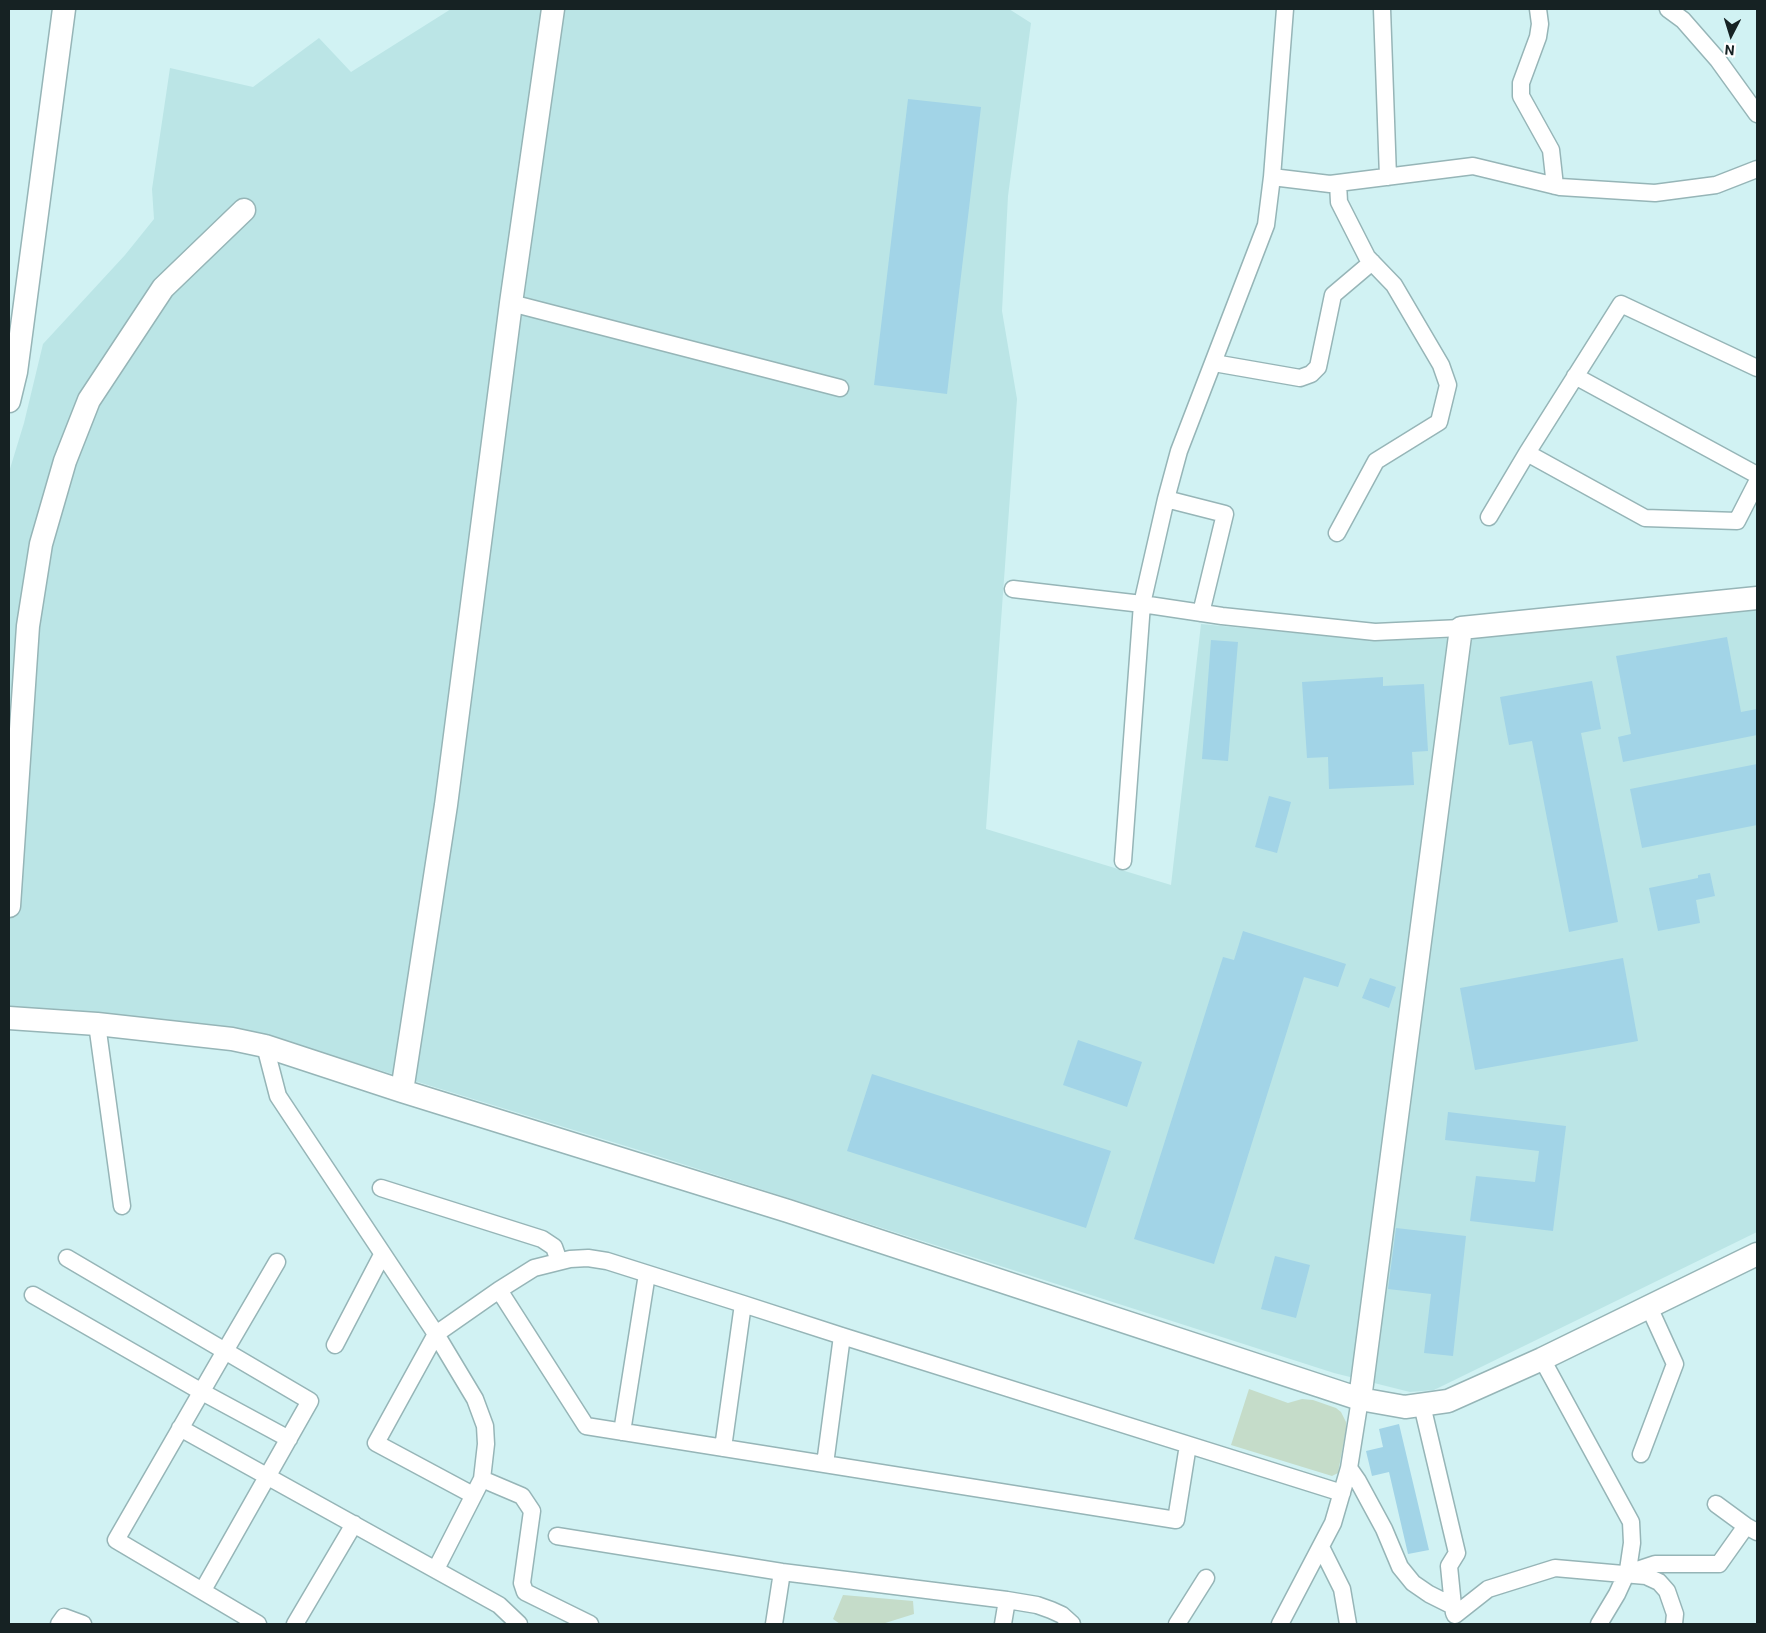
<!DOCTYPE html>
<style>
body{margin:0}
#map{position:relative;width:1766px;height:1633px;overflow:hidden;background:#d1f2f3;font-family:Roboto,sans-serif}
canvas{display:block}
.frame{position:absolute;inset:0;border:10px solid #162223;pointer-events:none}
.north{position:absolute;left:1706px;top:10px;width:50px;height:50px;-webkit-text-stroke:4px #fff;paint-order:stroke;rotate:185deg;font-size:14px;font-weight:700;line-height:20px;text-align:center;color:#162223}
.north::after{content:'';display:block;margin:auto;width:18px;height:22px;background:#162223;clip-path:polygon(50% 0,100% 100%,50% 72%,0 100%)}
</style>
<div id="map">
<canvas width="1766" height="1633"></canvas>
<div class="frame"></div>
<div class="north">N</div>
</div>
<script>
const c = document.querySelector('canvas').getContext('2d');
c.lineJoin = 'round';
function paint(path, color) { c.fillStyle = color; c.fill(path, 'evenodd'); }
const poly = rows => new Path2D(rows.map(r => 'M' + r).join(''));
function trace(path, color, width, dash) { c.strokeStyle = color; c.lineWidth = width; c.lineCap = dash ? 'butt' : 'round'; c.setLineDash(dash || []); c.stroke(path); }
const built = poly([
 [451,9,1009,9,1031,23,1008,196,1002,311,1017,399,986,829,1171,885,1201,624,1370,640,1438,639,1489,635,1757,606,1757,1232,1434,1390,1410,1392,1334,1373,645,1152,256,1032,9,1008,9,472,24,423,43,344,125,255,154,219,152,189,170,68,253,87,319,38,351,72]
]);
const green = poly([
 [1249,1389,1288,1403,1302,1399,1313,1400,1336,1408,1341,1412,1346,1422,1346,1429,1338,1473,1332,1476,1231,1445],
 [843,1595,913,1601,914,1614,882,1624,840,1624,833,1619]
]);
const building = poly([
 [908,99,981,107,947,394,874,385],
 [1727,637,1741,712,1757,709,1757,735,1623,762,1618,737,1631,734,1616,656],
 [1211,640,1238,642,1228,761,1202,759],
 [1383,677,1383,686,1424,684,1428,751,1412,752,1414,785,1329,789,1328,757,1307,758,1302,682],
 [1592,681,1601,729,1581,733,1618,922,1569,932,1532,741,1509,745,1500,697],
 [1757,764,1757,825,1642,848,1630,789],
 [1269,796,1291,802,1277,853,1255,847],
 [1710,873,1715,896,1696,900,1700,923,1658,931,1649,888,1698,878,1698,875],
 [1243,931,1346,964,1338,987,1304,977,1214,1264,1134,1239,1223,957,1234,960],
 [1623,958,1638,1041,1475,1070,1460,988],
 [1370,978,1396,987,1389,1008,1362,998],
 [1078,1040,1142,1062,1127,1107,1063,1085],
 [872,1074,1111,1151,1086,1228,847,1151],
 [1448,1112,1566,1126,1553,1231,1470,1221,1476,1176,1535,1182,1539,1151,1445,1140],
 [1396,1228,1466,1236,1453,1356,1424,1353,1431,1294,1388,1289],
 [1275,1256,1310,1265,1296,1318,1261,1309],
 [1399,1424,1429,1550,1408,1554,1389,1472,1372,1476,1366,1451,1383,1447,1379,1429]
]);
const street = poly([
 [1285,9,1272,177,1266,225,1179,451,1166,499,1142,604,1222,616,1375,632,1461,628],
 [1382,9,1388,177],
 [1538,9,1540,24,1538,37,1521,83,1521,96,1551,150,1555,186],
 [1668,9,1683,20,1718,60,1757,114],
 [1272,177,1330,184,1473,166,1560,187,1655,193,1716,185,1757,169],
 [511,303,840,388],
 [1214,363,1300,378,1311,374,1318,367,1333,295,1372,262],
 [1575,376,1757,475],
 [1527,453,1645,518,1737,521,1757,482],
 [1166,499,1225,514,1201,613],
 [1489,517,1527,453,1621,304,1757,368],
 [1337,533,1376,461,1439,422,1448,385,1441,365,1394,285,1367,257,1339,202,1338,183],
 [1013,589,1142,604,1123,861],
 [97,1024,122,1206],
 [265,1046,278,1096,436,1334,475,1399,485,1426,486,1444,482,1479,436,1569],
 [381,1188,542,1239,554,1247,559,1261],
 [67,1258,225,1351,116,1540,258,1624],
 [499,1290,586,1426,1176,1520,1188,1445],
 [33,1295,202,1392,289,1439],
 [335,1345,382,1255],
 [1542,1359,1631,1522,1632,1543,1628,1570,1617,1594,1599,1624],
 [1422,1405,1457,1553,1449,1566,1453,1606],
 [180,1428,499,1605,519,1624],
 [622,1432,647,1274],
 [723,1448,743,1304],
 [1641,1454,1675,1364,1649,1307],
 [825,1464,842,1336],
 [1349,1468,1358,1481,1384,1529,1400,1567,1413,1583,1429,1594,1453,1606,1454,1613],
 [482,1479,522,1496,532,1511,522,1583,525,1592,590,1624],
 [473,1495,376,1443,436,1334,499,1290,534,1268,570,1259,588,1258,607,1261,743,1304,842,1336,1342,1493],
 [1716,1504,1746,1526],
 [557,1536,782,1572,1007,1600,1037,1605,1051,1610,1062,1615,1072,1624],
 [1321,1547,1342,1589,1348,1624],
 [1631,1572,1655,1564,1719,1564,1746,1526,1757,1532],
 [203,1590,310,1401,225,1351,277,1262],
 [1455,1615,1488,1589,1555,1568,1646,1576,1659,1582,1667,1591,1675,1614,1674,1624],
 [59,1624,64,1617,83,1624],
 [295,1624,354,1524],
 [774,1624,782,1572],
 [1003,1624,1007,1600],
 [1177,1624,1206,1578],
 [1280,1624,1333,1523,1349,1468,1360,1399]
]);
const secondary = poly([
 [9,401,16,372,64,9],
 [9,906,28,626,41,544,65,461,89,400,163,288,244,210],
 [9,1018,97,1024,232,1039,265,1046,402,1091,788,1211,1360,1399,1405,1407,1448,1401,1542,1359,1757,1254],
 [402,1091,446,805,511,303,553,9],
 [1360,1399,1461,628,1757,598]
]);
paint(built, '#bbe5e6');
paint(green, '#c5dcc9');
paint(building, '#a2d4e7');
trace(street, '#96b5b7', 19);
trace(secondary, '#96b5b7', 25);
trace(street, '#fff', 16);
trace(secondary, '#fff', 22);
</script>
